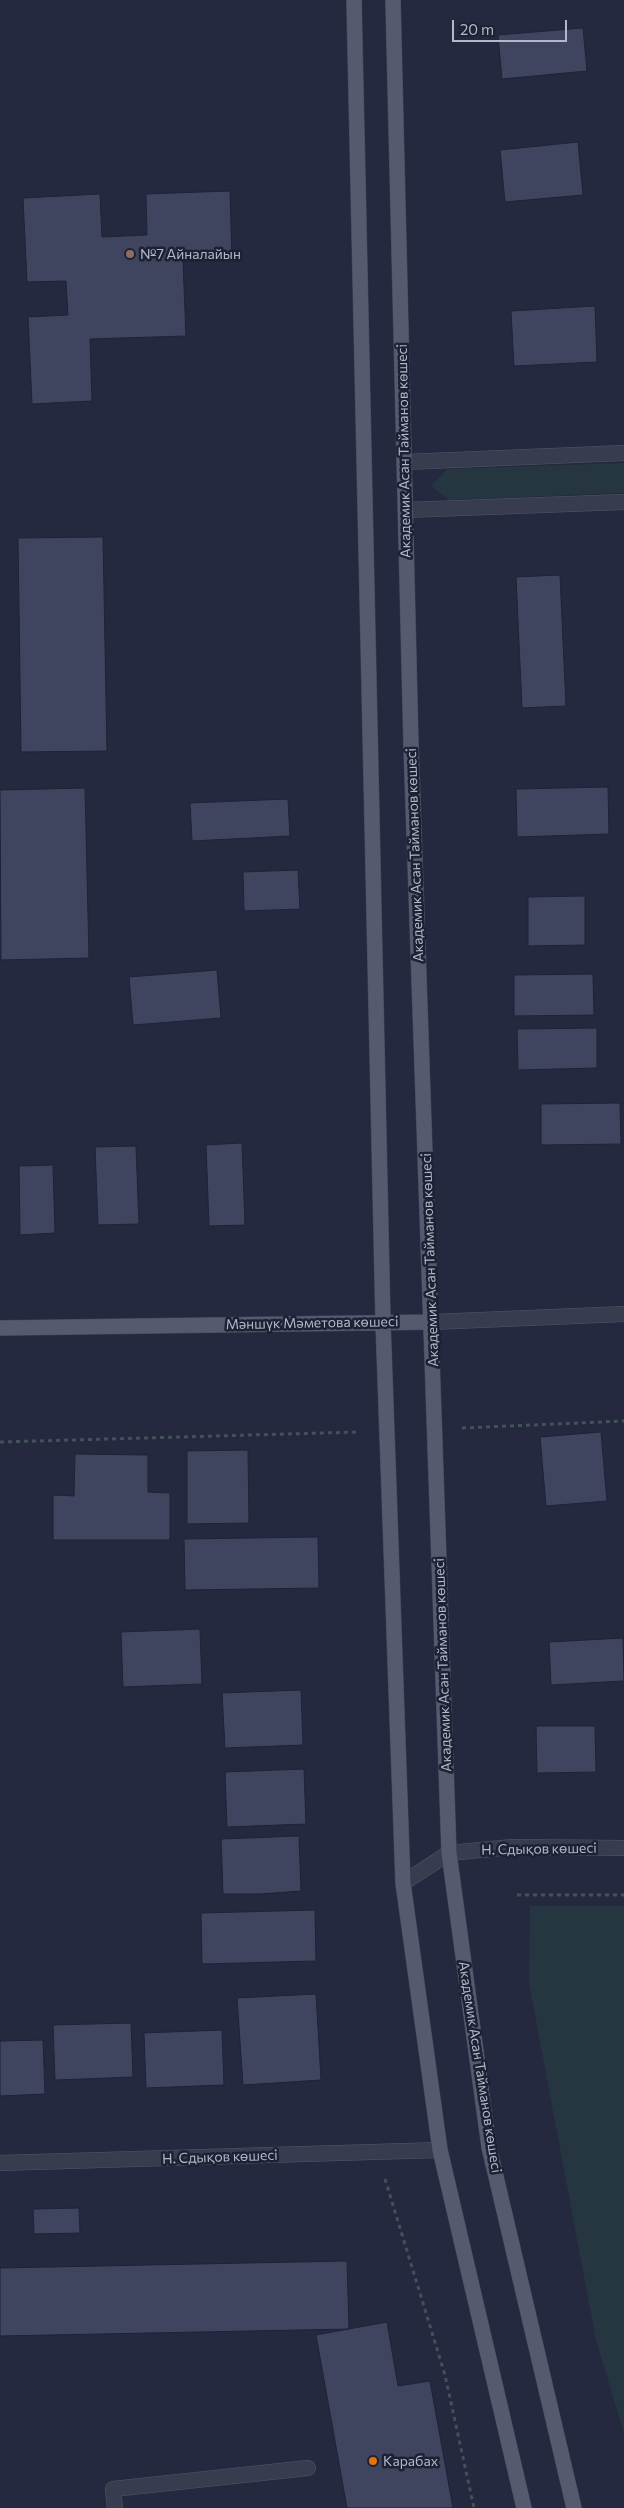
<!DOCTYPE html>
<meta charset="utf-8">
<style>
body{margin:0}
#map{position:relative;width:624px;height:2508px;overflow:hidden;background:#24293f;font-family:Commissioner,sans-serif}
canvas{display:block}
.scale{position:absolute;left:452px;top:20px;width:115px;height:22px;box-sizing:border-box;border:2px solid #b4b7ca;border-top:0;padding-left:6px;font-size:15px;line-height:18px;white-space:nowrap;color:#b4b7ca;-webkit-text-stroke:4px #1d2134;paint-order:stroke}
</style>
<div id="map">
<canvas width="624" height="2508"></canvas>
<div class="scale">20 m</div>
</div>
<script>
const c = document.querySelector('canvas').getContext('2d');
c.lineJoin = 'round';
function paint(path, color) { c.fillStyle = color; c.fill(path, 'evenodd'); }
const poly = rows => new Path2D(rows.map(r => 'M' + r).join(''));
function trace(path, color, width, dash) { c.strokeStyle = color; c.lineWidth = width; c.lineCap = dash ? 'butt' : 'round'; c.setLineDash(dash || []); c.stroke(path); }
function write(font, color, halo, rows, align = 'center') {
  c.font = font + ' Commissioner,sans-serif'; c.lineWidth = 5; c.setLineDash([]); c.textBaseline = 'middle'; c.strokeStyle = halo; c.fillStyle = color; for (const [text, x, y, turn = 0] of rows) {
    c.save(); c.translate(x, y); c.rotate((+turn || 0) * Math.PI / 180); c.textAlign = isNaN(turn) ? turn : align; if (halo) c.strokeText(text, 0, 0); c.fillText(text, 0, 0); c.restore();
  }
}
const green = poly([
 [624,463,624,493,449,500,431,486,447,469],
 [530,1906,624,1906,624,2433,596,2340,529,1983]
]);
const building = poly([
 [583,28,587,71,502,79,498,35,583,28],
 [578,142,583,195,505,202,500,150,578,142],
 [230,191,232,259,183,261,186,336,90,339,92,401,32,404,28,317,68,315,66,281,27,282,23,198,100,194,102,237,147,235,146,194,230,191],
 [595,306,597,362,514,366,511,311,595,306],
 [103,537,107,751,21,752,18,538,103,537],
 [560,575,566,706,522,708,516,577,560,575],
 [608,787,609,834,517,837,516,789,608,787],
 [85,788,89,958,1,960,0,790,85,788],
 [288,799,290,836,192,841,190,803,288,799],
 [298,870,300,909,244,911,243,872,298,870],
 [585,896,585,945,528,946,528,897,585,896],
 [217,970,221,1018,133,1025,129,977,217,970],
 [593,974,594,1015,514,1016,514,975,593,974],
 [597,1028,597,1068,518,1070,517,1029,597,1028],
 [620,1103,621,1144,541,1145,541,1104,620,1103],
 [242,1143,245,1225,209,1226,206,1145,242,1143],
 [136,1146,139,1224,98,1225,95,1147,136,1146],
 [53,1165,55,1233,20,1235,19,1166,53,1165],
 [601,1432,607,1501,546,1506,540,1437,601,1432],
 [248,1450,249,1523,187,1524,187,1451,248,1450],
 [75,1454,148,1455,148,1492,170,1493,170,1540,53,1540,53,1495,74,1496,75,1454],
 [318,1537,319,1588,185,1590,184,1539,318,1537],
 [200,1629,202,1684,123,1687,121,1632,200,1629],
 [623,1638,624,1681,551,1685,549,1642,623,1638],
 [301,1690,303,1745,225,1748,222,1693,301,1690],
 [536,1726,595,1726,596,1772,537,1773,536,1726],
 [304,1769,306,1824,227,1827,225,1772,304,1769],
 [299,1836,301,1891,260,1894,223,1894,221,1839,299,1836],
 [315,1910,316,1961,202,1964,201,1913,315,1910],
 [316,1994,321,2080,243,2085,237,1998,316,1994],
 [131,2023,133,2077,55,2080,53,2025,131,2023],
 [222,2030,224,2085,146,2088,144,2033,222,2030],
 [43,2040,45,2094,0,2096,0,2041,43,2040],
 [79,2208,80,2233,34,2234,33,2209,79,2208],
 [347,2261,349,2329,0,2336,0,2268,347,2261],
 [387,2322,398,2386,430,2381,453,2508,347,2508,316,2335,387,2322]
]);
const path = poly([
 [462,1428,624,1421],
 [0,1442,359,1432],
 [517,1895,624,1895],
 [385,2179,445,2375,474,2508]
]);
const lane = poly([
 [405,462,624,453],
 [406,510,624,502],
 [115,2508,113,2489,308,2468]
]);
const street = poly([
 [432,1322,624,1314],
 [403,1883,449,1853,512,1847,624,1848],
 [0,2163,440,2150]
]);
const primary = poly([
 [354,0,383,1322,403,1883,440,2150,524,2508],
 [393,0,411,745,449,1853,489,2147,574,2508],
 [0,1328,432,1322]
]);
const markers = [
 [130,254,5,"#8d6e63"],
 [373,2461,5,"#e8710a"]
];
const poiNames = [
 ["№7 Айналайын",140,254],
 ["Карабах",383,2461]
];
const streetNames = [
 ["Академик Асан Тайманов көшесі",404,451,-91],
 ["Академик Асан Тайманов көшесі",415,855,-92],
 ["Академик Асан Тайманов көшесі",430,1260,-92],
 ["Мәншүк Мәметова көшесі",312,1323,-1],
 ["Академик Асан Тайманов көшесі",443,1665,-92],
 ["Н. Сдықов көшесі",539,1849,-1],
 ["Академик Асан Тайманов көшесі",480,2067,81],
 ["Н. Сдықов көшесі",220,2157,-2]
];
paint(green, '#263640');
paint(building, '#40455f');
trace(building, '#1f2336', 1);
trace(lane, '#53576a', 16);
trace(street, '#53576a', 16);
trace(primary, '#414558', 16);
trace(path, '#41525a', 3, [4, 4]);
trace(lane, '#383c4f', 15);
trace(street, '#383c4f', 15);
trace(primary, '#565a6f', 15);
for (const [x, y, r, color] of markers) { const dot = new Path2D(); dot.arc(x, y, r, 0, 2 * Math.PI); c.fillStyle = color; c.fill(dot); trace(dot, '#1d2134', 2); }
write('14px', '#b4b7ca', '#1d2134', poiNames, 'left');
write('14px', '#b4b7ca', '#1d2134', streetNames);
</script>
